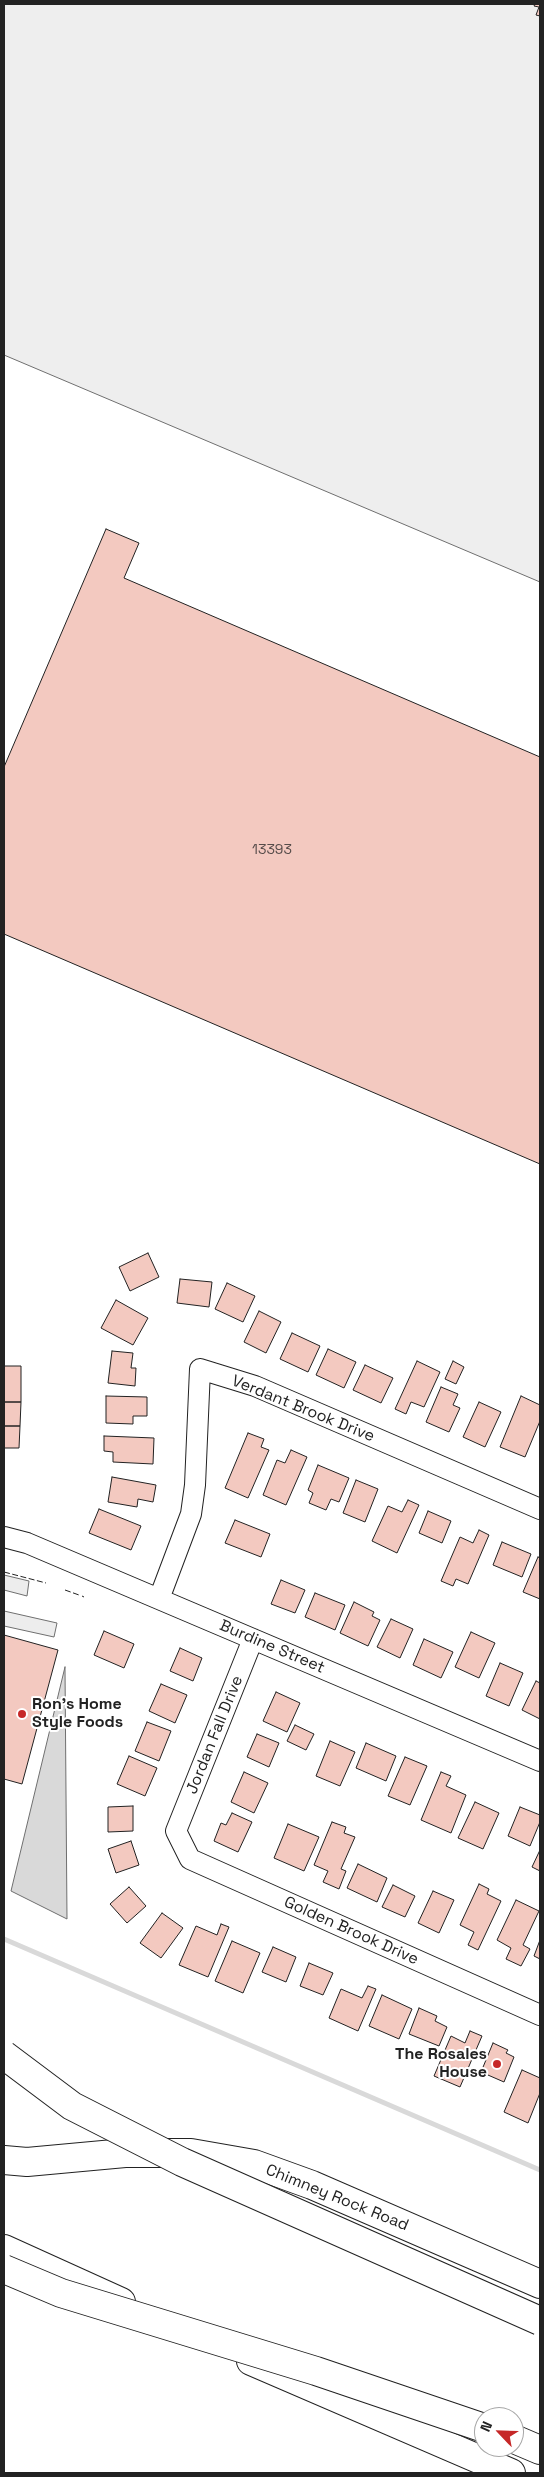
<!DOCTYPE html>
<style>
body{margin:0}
#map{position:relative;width:544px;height:2477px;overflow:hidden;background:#fff;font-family:"Space Grotesk",sans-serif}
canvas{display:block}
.frame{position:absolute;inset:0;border:5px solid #222;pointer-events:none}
.north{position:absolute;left:474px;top:2407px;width:50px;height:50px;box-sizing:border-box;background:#fff;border:1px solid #a7a7a7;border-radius:50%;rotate:294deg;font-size:14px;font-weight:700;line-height:20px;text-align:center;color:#222}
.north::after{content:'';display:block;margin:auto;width:18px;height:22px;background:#c62828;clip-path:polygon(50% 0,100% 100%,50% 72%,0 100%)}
</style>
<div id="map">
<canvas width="544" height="2477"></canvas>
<div class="frame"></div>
<div class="north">N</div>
</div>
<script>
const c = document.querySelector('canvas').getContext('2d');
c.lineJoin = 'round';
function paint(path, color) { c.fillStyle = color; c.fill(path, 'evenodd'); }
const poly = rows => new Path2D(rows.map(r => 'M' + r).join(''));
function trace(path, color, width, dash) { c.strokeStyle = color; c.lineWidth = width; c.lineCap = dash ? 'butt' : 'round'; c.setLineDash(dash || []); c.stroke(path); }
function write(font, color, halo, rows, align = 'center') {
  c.font = font + ' "Space Grotesk",sans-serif'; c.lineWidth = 4; c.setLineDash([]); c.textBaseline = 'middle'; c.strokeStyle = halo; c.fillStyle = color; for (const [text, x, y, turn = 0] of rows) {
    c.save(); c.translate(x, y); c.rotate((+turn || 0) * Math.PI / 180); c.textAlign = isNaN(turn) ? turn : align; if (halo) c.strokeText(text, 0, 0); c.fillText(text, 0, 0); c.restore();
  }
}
const green = poly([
 [4,4,540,4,540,582,4,355,4,4]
]);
const parking = poly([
 [4,1575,29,1581,27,1596,4,1590,4,1575],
 [4,1611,57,1623,54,1637,4,1626,4,1611]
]);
const water = poly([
 [65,1667,67,1919,11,1891,65,1667]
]);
const stream = poly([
 [4,1939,540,2170]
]);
const building = poly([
 [535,4,540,4,540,16,536,15,539,7,534,6,535,4],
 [106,529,139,543,124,578,540,757,540,1164,4,934,4,767,106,529],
 [148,1253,159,1277,130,1291,119,1267,148,1253],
 [180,1279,212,1282,209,1307,177,1303,180,1279],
 [227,1283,255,1296,243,1322,215,1309,227,1283],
 [116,1300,148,1318,133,1345,101,1328,116,1300],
 [259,1311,281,1322,266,1353,244,1342,259,1311],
 [292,1333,320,1346,308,1372,280,1359,292,1333],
 [328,1349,356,1362,344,1388,316,1375,328,1349],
 [112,1351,133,1353,131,1368,136,1368,135,1386,108,1383,112,1351],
 [417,1361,440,1372,424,1407,411,1402,406,1414,395,1409,417,1361],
 [453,1361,464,1367,456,1384,445,1379,453,1361],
 [365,1365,393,1378,381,1403,353,1390,365,1365],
 [4,1366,21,1366,21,1402,4,1402,4,1366],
 [441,1387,458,1394,453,1405,460,1408,449,1432,426,1422,441,1387],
 [106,1396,147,1397,147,1416,133,1416,133,1424,106,1423,106,1396],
 [521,1396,540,1405,540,1421,525,1457,500,1447,521,1396],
 [4,1402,21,1402,20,1426,4,1426,4,1402],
 [479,1402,501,1412,485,1447,463,1437,479,1402],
 [4,1426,20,1426,19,1448,4,1448,4,1426],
 [248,1433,264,1439,261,1447,269,1450,248,1498,225,1488,248,1433],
 [104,1436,154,1438,153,1464,113,1462,113,1452,104,1451,104,1436],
 [291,1450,307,1457,286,1505,263,1495,277,1460,285,1463,291,1450],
 [318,1465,349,1478,339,1502,331,1499,326,1510,309,1503,313,1493,308,1490,318,1465],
 [112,1477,156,1485,153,1502,138,1499,137,1507,108,1502,112,1477],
 [356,1480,378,1489,365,1522,343,1513,356,1480],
 [408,1500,419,1505,397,1553,372,1541,388,1506,402,1512,408,1500],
 [99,1509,141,1526,131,1550,89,1533,99,1509],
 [428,1511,451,1521,442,1543,419,1533,428,1511],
 [235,1520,270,1534,261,1557,225,1543,235,1520],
 [479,1530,489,1535,468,1584,456,1579,453,1586,441,1581,460,1537,473,1543,479,1530],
 [502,1542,531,1554,522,1577,493,1565,502,1542],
 [538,1557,540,1558,540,1599,523,1592,538,1557],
 [281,1580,305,1590,295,1613,271,1604,281,1580],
 [315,1593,345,1605,335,1630,305,1617,315,1593],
 [354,1602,374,1612,372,1616,380,1620,368,1646,340,1633,354,1602],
 [391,1619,413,1629,400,1658,377,1647,391,1619],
 [104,1631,134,1644,124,1668,94,1655,104,1631],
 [471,1632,495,1643,479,1678,455,1667,471,1632],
 [4,1635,58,1650,22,1784,4,1779,4,1635],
 [424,1639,453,1652,441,1678,413,1665,424,1639],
 [180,1648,202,1658,193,1681,170,1671,180,1648],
 [500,1663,523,1673,509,1706,486,1696,500,1663],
 [536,1681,540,1683,540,1719,522,1710,536,1681],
 [161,1684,187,1695,175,1723,149,1711,161,1684],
 [276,1692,300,1703,287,1732,263,1721,276,1692],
 [147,1722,171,1731,159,1761,135,1751,147,1722],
 [295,1725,314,1734,306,1750,287,1741,295,1725],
 [257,1734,279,1743,269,1767,247,1757,257,1734],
 [330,1741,355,1752,340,1786,316,1776,330,1741],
 [366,1743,396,1756,386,1781,356,1768,366,1743],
 [129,1756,157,1768,145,1796,117,1784,129,1756],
 [405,1757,427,1766,410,1805,388,1796,405,1757],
 [244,1772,268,1783,254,1813,231,1802,244,1772],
 [441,1772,451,1776,446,1786,466,1795,451,1833,421,1820,441,1772],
 [475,1802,499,1813,483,1849,458,1838,475,1802],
 [133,1806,133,1831,108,1832,108,1807,133,1806],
 [520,1807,540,1815,540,1822,530,1846,508,1836,520,1807],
 [232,1813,252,1822,238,1852,214,1841,221,1823,226,1825,232,1813],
 [332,1822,346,1827,344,1833,355,1837,341,1869,346,1871,339,1889,323,1882,328,1871,314,1865,332,1822],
 [288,1824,319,1837,304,1871,274,1858,288,1824],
 [131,1841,139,1865,116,1873,108,1849,131,1841],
 [540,1850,540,1871,532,1867,540,1850],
 [358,1864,387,1878,377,1902,347,1888,358,1864],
 [479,1884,489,1889,487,1894,501,1901,478,1950,468,1945,474,1932,460,1925,479,1884],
 [393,1885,415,1896,405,1917,382,1907,393,1885],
 [129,1887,146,1906,127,1923,110,1904,129,1887],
 [433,1891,454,1900,439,1933,418,1923,433,1891],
 [516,1900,539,1911,523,1945,530,1949,521,1966,506,1959,511,1948,497,1940,516,1900],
 [162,1913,183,1928,161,1958,140,1943,162,1913],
 [221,1924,229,1927,208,1977,179,1965,196,1926,217,1935,221,1924],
 [540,1940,540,1959,534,1956,540,1940],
 [232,1941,260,1953,243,1993,215,1981,232,1941],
 [273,1947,296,1957,286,1982,262,1972,273,1947],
 [309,1963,333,1973,323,1995,300,1986,309,1963],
 [368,1986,376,1989,358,2031,329,2018,341,1989,362,1998,368,1986],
 [382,1995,412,2009,399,2039,369,2026,382,1995],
 [419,2008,437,2016,435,2021,447,2027,439,2046,409,2034,419,2008],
 [470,2031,482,2036,460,2087,434,2076,451,2036,465,2043,470,2031],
 [493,2043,508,2050,506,2053,514,2057,504,2082,481,2072,493,2043],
 [522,2070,540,2078,540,2093,528,2123,504,2112,522,2070]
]);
const minor = poly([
 [4,1537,27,1543,540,1761],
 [159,1599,191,1514,195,1485,200,1369,255,1386,540,1509],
 [253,1639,176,1831,190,1859,540,2015]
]);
const highway = poly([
 [4,2160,27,2162,125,2153,191,2153,254,2164,312,2185,540,2284],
 [4,2249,121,2302],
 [251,2361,511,2473],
 [514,2439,540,2450]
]);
const highwayBridge = poly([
 [4,2055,72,2106,182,2162,540,2321],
 [4,2269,61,2293,316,2371,484,2428]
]);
const fence = poly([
 [4,1572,46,1583],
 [65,1590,79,1595],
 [82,1596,84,1597]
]);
const markers = [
 [22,1714,5,"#c62828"],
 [497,2064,5,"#c62828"]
];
const numberNames = [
 ["13393",272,850]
];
const streetNames = [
 ["Verdant Brook Drive",303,1409,22],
 ["Burdine Street",272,1647,23],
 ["Jordan Fall Drive",215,1735,-68],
 ["Golden Brook Drive",351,1931,24],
 ["Chimney Rock Road",337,2198,22]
];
const poiNames = [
 ["Ron's Home",32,1705],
 ["Style Foods",32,1723],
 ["The Rosales",487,2055,"right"],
 ["House",487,2073,"right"]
];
paint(green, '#eee');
trace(green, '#6f6f6f', 1);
paint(parking, '#ededed');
trace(parking, '#6f6f6f', 1);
paint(water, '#d9d9d9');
trace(water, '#6f6f6f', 1);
trace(stream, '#d9d9d9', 5);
paint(building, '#f3c9c0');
trace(building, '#222', 1);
trace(minor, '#222', 22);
trace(highway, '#222', 30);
trace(minor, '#fff', 20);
trace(highway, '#fff', 28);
trace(highwayBridge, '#222', 30, []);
trace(highwayBridge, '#fff', 28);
trace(fence, '#222', 1, [6, 2.5]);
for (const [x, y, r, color] of markers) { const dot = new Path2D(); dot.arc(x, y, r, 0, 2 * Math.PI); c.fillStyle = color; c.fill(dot); trace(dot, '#fff', 2); }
write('14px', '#564c4a', null, numberNames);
write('16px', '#222', '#fff', streetNames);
write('bold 16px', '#222', '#fff', poiNames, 'left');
</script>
